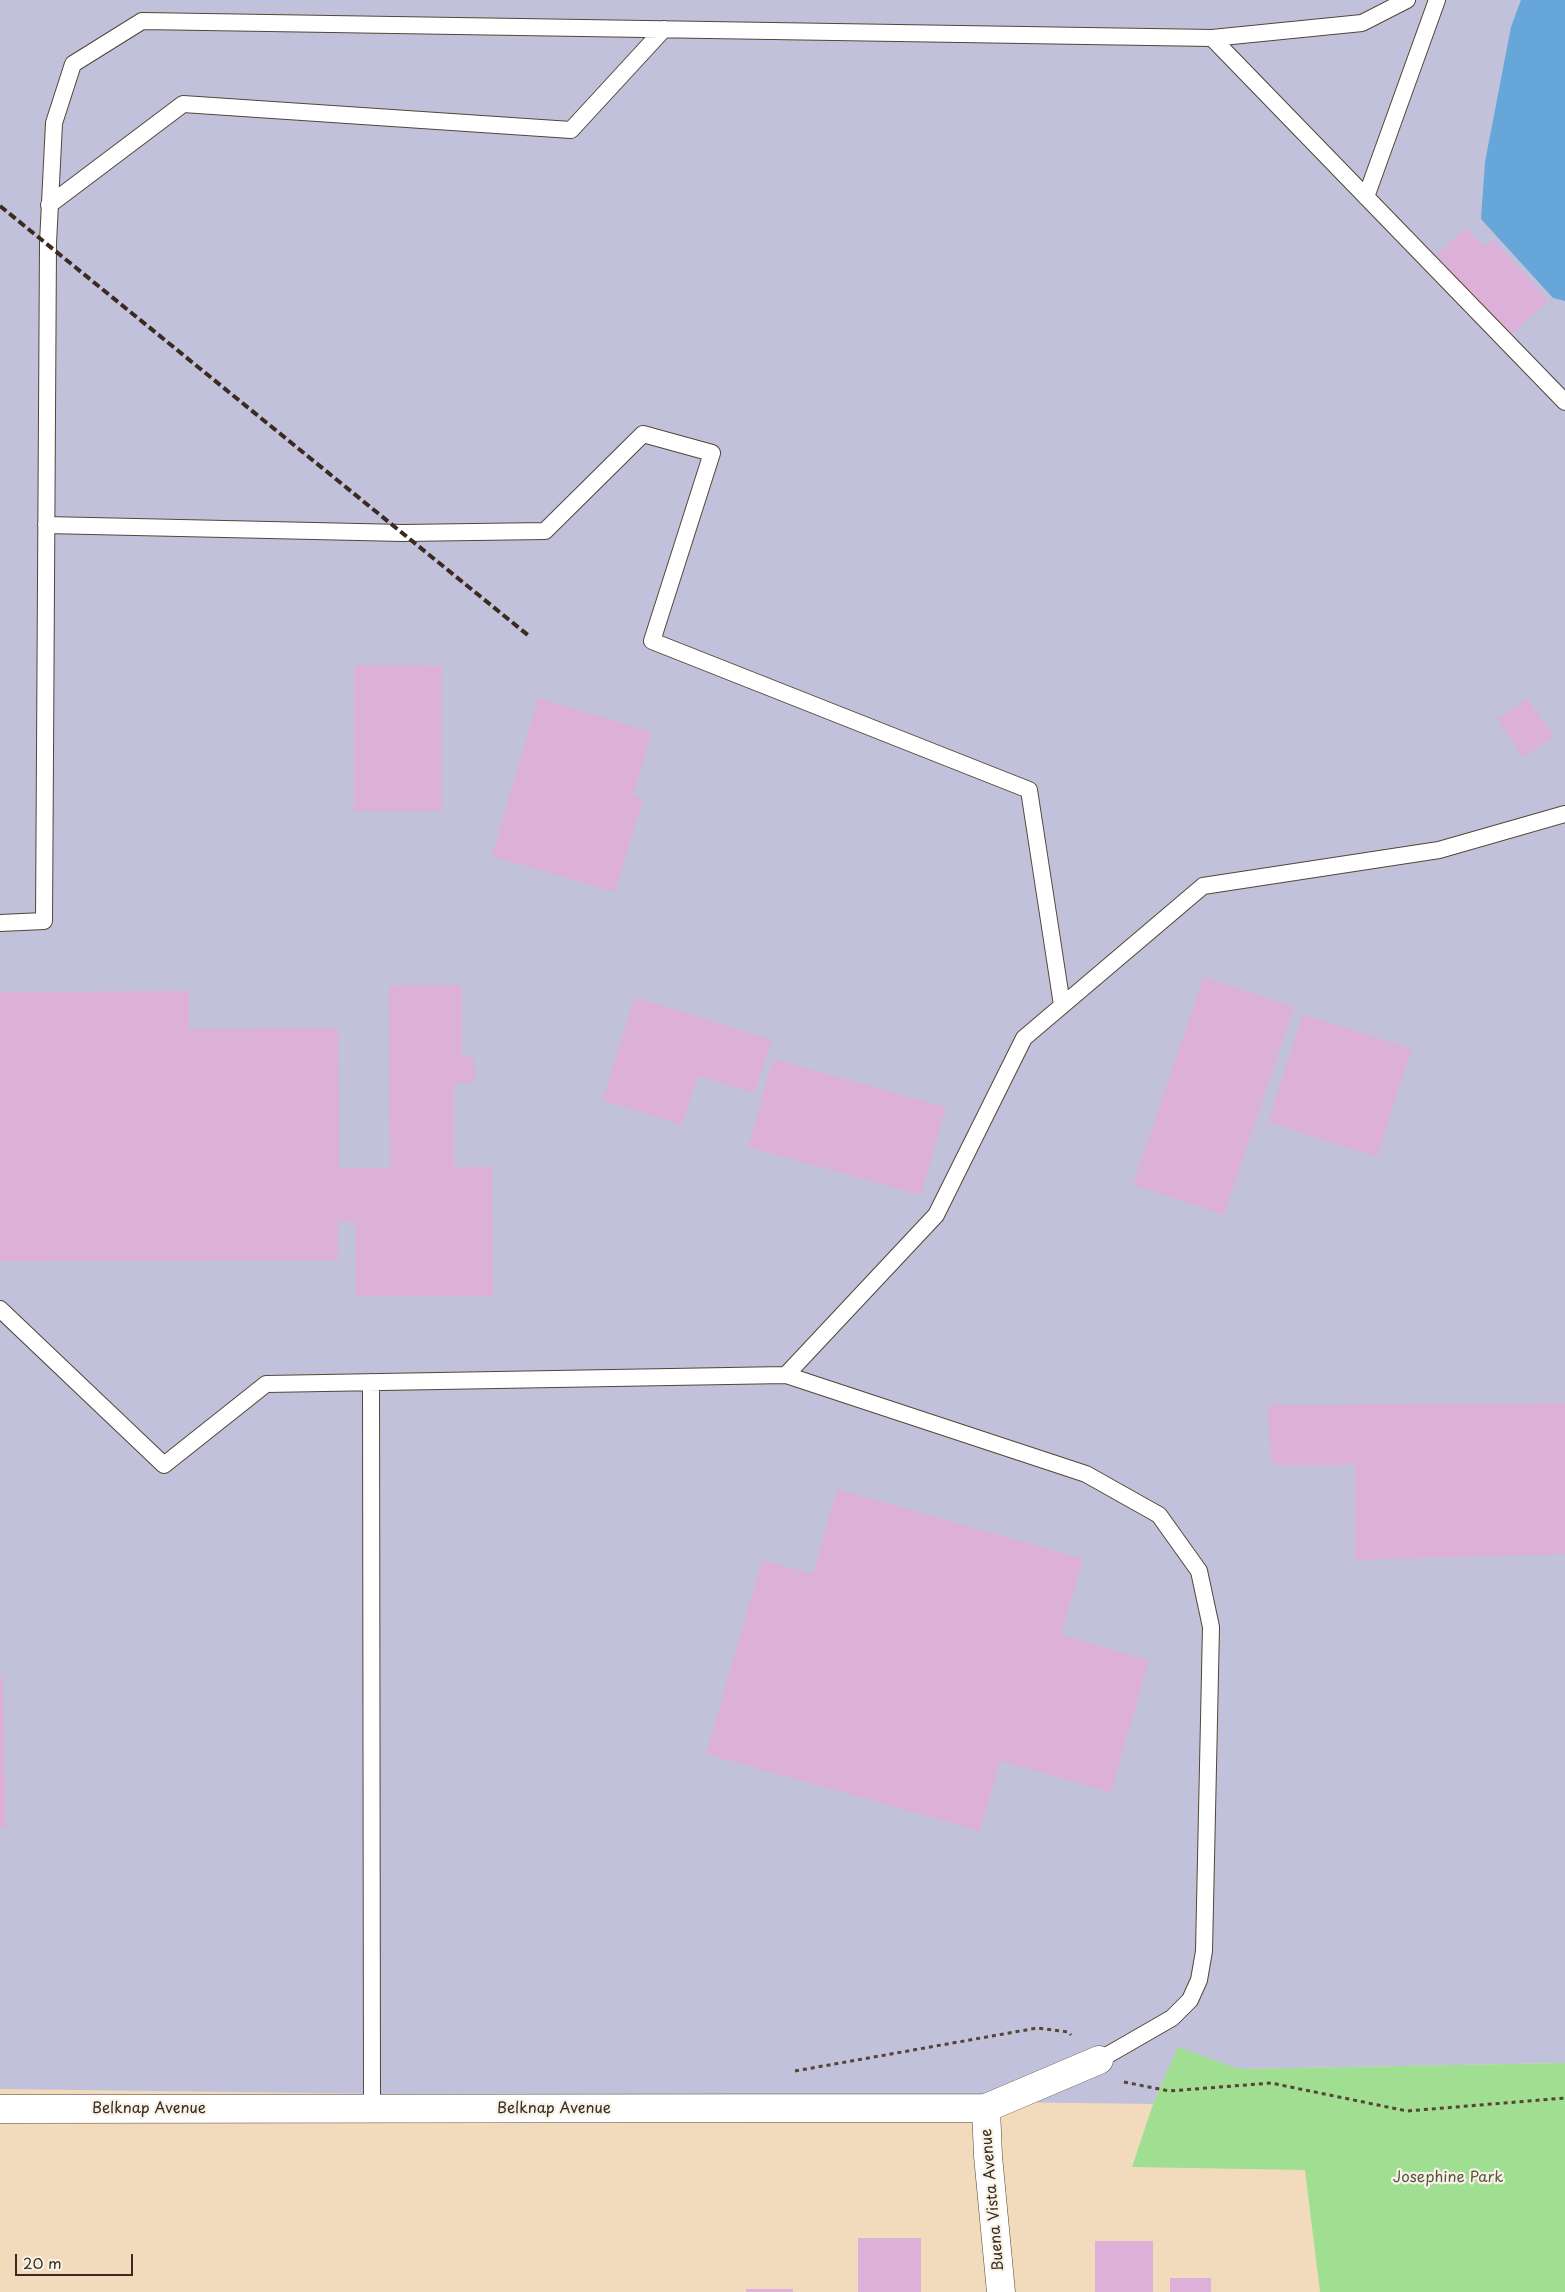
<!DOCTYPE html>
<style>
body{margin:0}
#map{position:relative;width:1565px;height:2292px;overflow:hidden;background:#f2dbbc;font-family:"Playpen Sans",sans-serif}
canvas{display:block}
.scale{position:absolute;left:15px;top:2254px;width:118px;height:22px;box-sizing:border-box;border:2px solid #3b2a1e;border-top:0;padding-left:6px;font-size:15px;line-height:18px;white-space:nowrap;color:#3b2a1e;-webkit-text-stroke:4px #f7f3e8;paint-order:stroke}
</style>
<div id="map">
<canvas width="1565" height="2292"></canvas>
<div class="scale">20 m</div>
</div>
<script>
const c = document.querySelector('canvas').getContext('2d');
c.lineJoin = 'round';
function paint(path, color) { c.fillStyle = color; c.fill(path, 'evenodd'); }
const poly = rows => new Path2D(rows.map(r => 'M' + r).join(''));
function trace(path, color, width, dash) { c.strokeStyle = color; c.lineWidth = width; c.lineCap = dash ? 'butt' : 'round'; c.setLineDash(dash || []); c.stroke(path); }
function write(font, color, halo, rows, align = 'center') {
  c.font = font + ' "Playpen Sans",sans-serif'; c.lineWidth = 4.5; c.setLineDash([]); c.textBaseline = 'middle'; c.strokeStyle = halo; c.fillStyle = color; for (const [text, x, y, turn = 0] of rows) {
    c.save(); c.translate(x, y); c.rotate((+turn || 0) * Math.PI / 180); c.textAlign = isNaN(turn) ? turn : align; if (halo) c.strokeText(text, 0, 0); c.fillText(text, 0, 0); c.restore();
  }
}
const industrial = poly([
 [0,0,1565,0,1565,2063,1239,2069,1178,2048,1153,2104,0,2089]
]);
const green = poly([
 [1178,2047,1239,2069,1565,2063,1565,2292,1320,2292,1305,2170,1132,2167,1153,2104]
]);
const water = poly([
 [1521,0,1565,0,1565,301,1553,298,1481,219,1485,162,1511,27]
]);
const building = poly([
 [1466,228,1484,247,1492,239,1549,300,1510,336,1436,255],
 [354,665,442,666,442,811,354,811],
 [538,698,652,732,633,796,643,799,615,892,492,856],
 [1527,699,1554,736,1524,757,1497,719],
 [1203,977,1294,1007,1224,1215,1133,1185],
 [462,985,462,1057,474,1057,475,1083,454,1083,454,1167,492,1167,493,1296,356,1296,356,1222,338,1222,338,1260,0,1261,0,992,189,991,189,1029,338,1028,339,1168,390,1168,389,986],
 [635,997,772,1040,754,1093,698,1076,682,1125,602,1100],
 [1303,1014,1412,1049,1377,1157,1268,1122],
 [773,1059,946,1107,921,1195,748,1147],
 [1565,1403,1565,1554,1355,1560,1355,1465,1272,1465,1267,1405],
 [837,1489,1083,1559,1061,1635,1149,1660,1111,1792,1000,1761,980,1831,706,1754,762,1560,813,1574],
 [0,1677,3,1677,6,1828,0,1828],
 [858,2238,921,2238,921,2292,858,2292],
 [1095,2241,1153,2241,1153,2292,1095,2292],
 [1170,2278,1211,2278,1211,2292,1170,2292],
 [746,2289,793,2289,793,2292,746,2292]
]);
const path = poly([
 [795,2071,1037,2028,1068,2032,1071,2035],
 [1124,2082,1169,2091,1271,2083,1407,2111,1565,2098]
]);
const lane = poly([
 [1212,38,1362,23,1407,0],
 [1366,197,1437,0],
 [49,205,183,104,571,130,664,29],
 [46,525,403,533,545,531,643,434,712,453,652,641,1029,790,1062,1005],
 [0,923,44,921,48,243,54,123,73,64,142,21,1212,38,1565,402],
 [0,1309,164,1465,266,1384,786,1375,936,1215,1024,1038,1203,886,1439,850,1565,814],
 [786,1375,1086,1474,1159,1515,1199,1571,1211,1627,1204,1951,1199,1980,1190,2000,1172,2018,1099,2060],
 [371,1382,372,2109]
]);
const street = poly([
 [986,2108,988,2156,1001,2292],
 [0,2109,986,2108,1099,2060]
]);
const rail = poly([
 [0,206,529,636]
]);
const streetNames = [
 ["Belknap Avenue",149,2109],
 ["Belknap Avenue",554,2109],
 ["Buena Vista Avenue",993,2200,-95]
];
const parkNames = [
 ["Josephine Park",1448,2178]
];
paint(industrial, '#c2c1dc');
paint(green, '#a0de92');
paint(water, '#67a6d9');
paint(building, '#ddb0d9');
trace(lane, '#564536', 18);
trace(street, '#564536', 29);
trace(path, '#564536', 3, [4, 4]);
trace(lane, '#fff', 16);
trace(street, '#fff', 28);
trace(rail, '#3b2a1e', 4, [8, 4]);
write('15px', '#3b2a1e', '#f7f3e8', streetNames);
write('15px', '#54573b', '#f7f3e8', parkNames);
</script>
